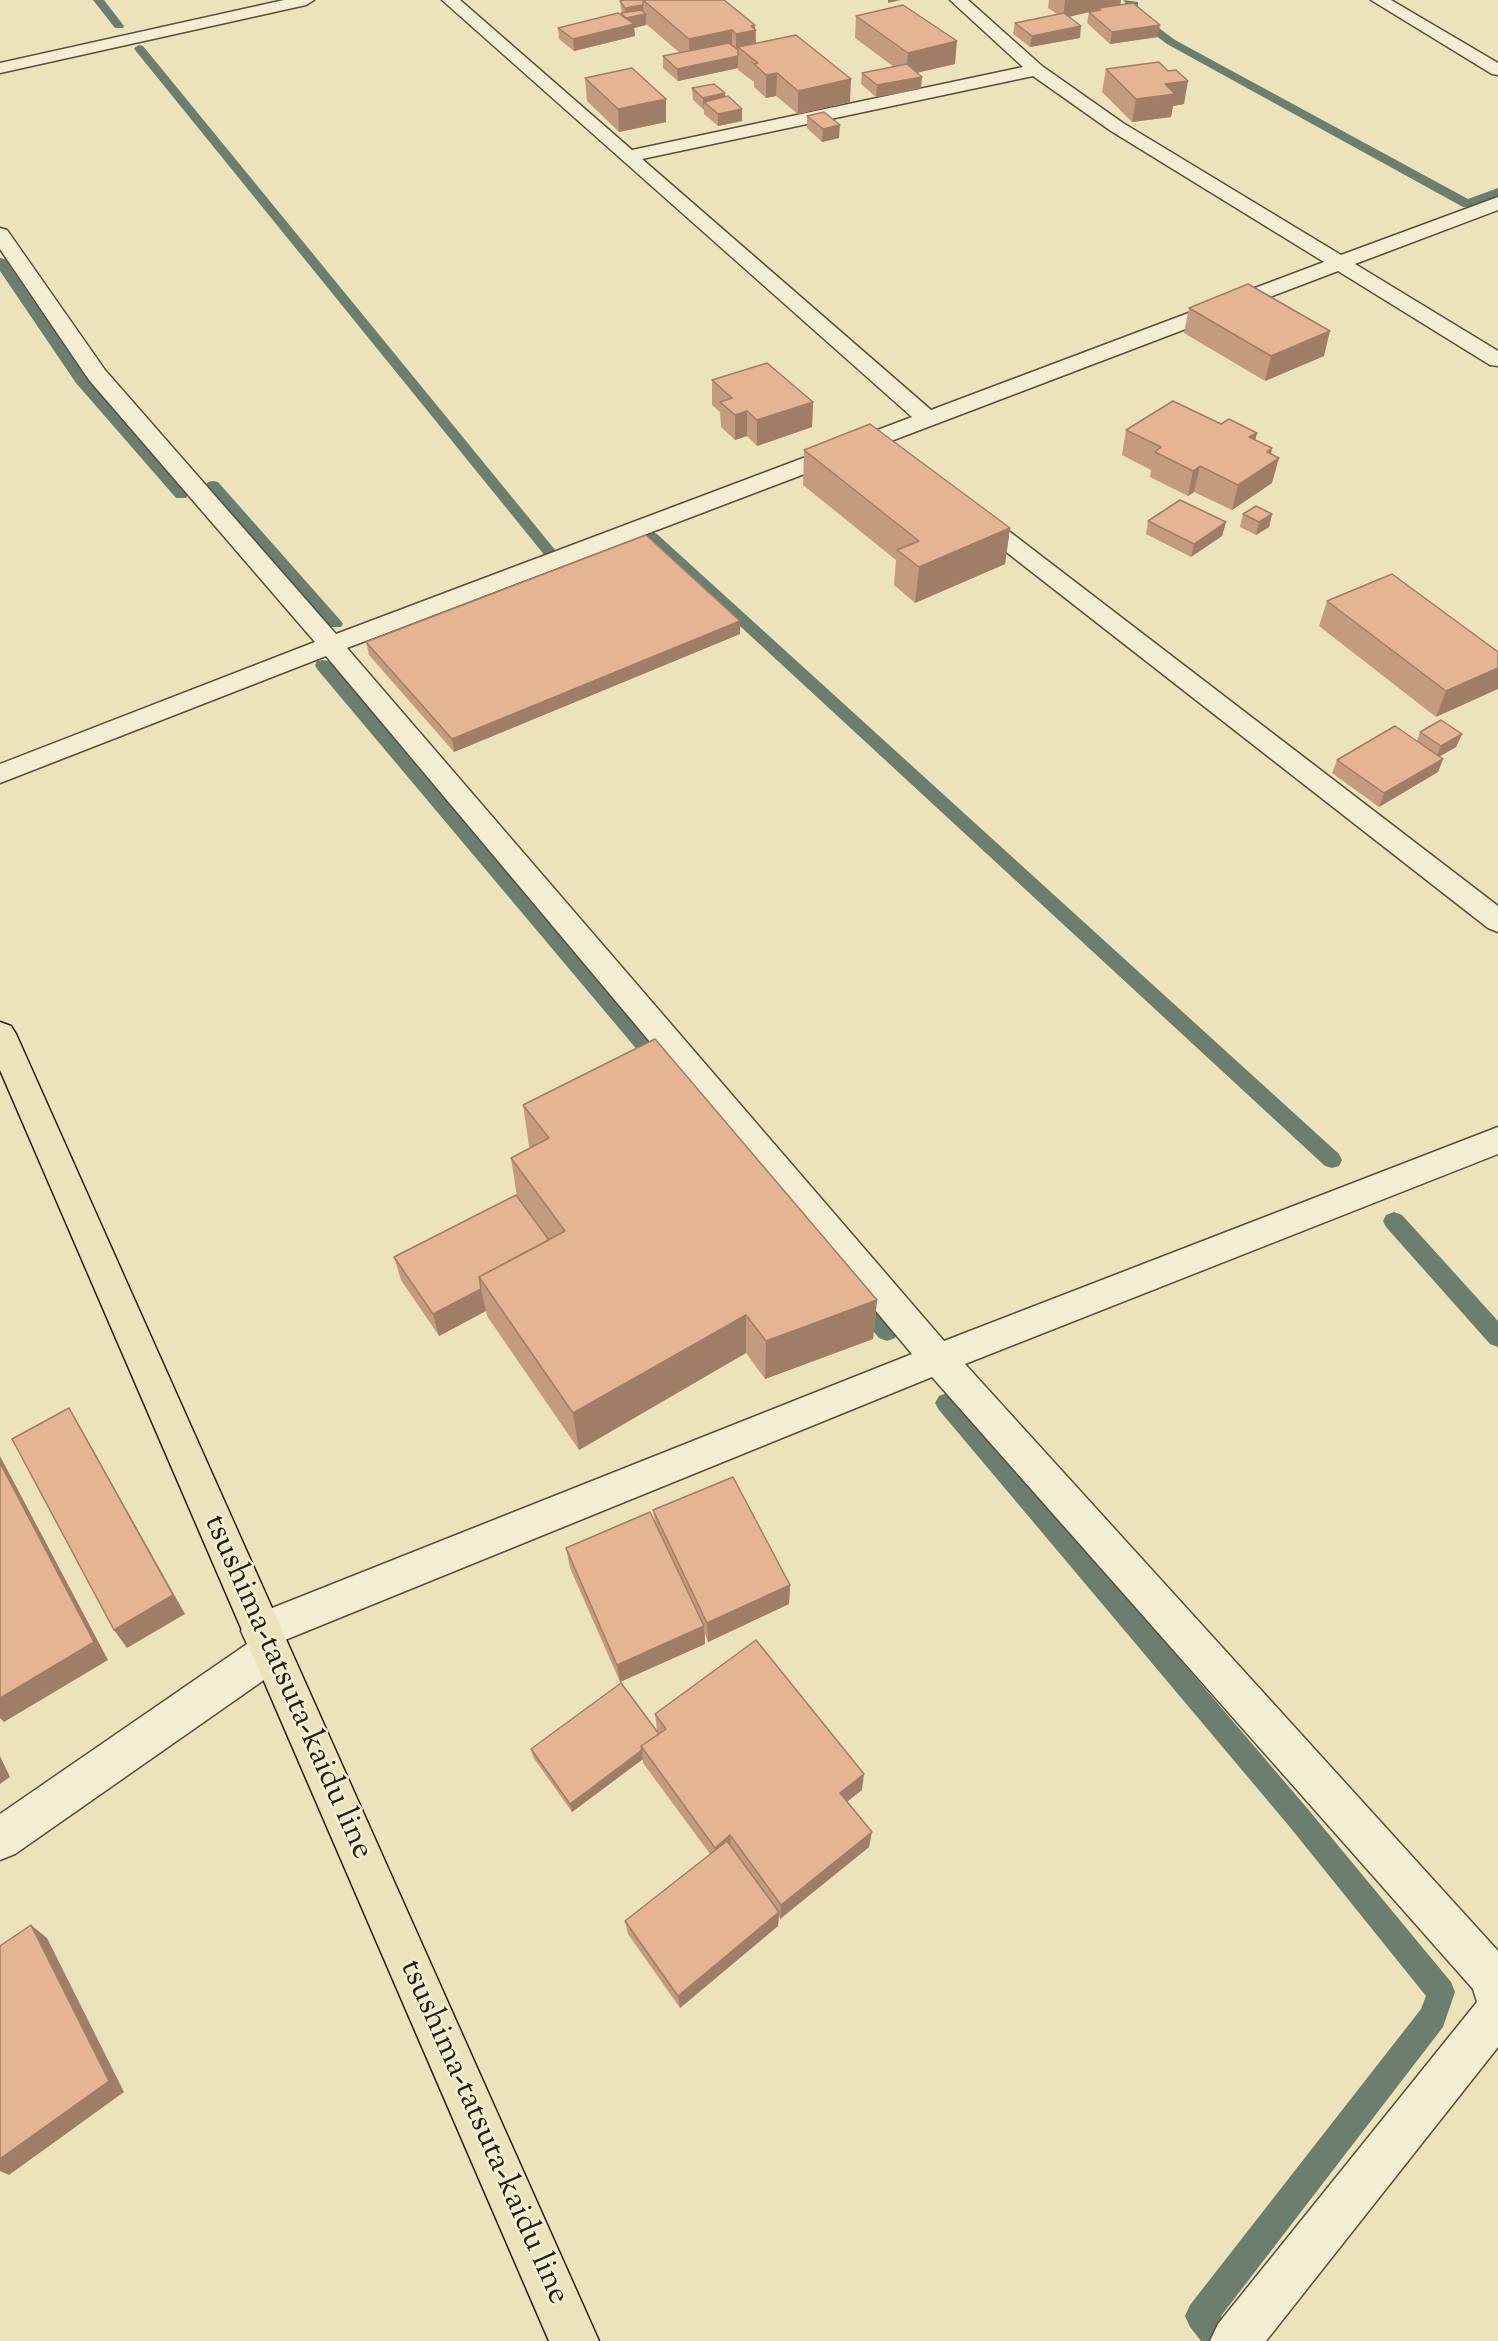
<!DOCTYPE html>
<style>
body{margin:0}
canvas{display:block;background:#ede3bb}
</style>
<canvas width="1498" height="2341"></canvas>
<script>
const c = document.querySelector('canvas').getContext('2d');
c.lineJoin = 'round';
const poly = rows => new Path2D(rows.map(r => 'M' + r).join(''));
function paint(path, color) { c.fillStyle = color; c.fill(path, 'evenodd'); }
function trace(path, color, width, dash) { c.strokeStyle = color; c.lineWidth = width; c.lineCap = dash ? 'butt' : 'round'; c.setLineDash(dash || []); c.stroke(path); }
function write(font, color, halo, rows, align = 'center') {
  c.font = font + ' "Sorts Mill Goudy",serif'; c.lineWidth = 5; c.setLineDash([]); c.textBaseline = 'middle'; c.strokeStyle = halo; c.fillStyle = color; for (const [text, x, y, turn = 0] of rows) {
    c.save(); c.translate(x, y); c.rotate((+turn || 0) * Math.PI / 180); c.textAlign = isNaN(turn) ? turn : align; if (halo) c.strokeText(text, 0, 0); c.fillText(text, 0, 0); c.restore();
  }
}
const stream = poly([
 [93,0,104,0,124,26,123,28,115,28,93,0],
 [1123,0,1138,2,1138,6,1132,8,1175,40,1468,199,1498,188,1498,196,1471,207,1463,207,1167,44,1120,9,1120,5,1126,3,1123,0],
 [139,45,143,46,556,551,559,554,556,557,546,557,135,50,134,48,139,45],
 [0,258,5,259,86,377,186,492,188,495,186,498,176,498,76,383,0,271,0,258],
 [213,481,218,482,341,621,343,624,341,627,329,627,208,488,206,485,208,482,213,481],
 [652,532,657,534,1339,1154,1342,1160,1339,1166,1332,1168,1325,1166,650,543,623,553,615,548,618,545,652,532],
 [323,660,329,661,669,1061,672,1066,669,1071,662,1074,655,1071,317,669,315,665,317,661,323,660],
 [1394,1212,1402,1215,1498,1321,1498,1347,1490,1344,1386,1227,1383,1221,1386,1215,1394,1212],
 [857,1286,865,1288,895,1324,898,1331,895,1338,887,1341,879,1338,849,1302,846,1295,849,1288,857,1286],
 [947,1393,955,1396,1307,1808,1451,1982,1455,1992,1443,2027,1221,2316,1229,2331,1225,2341,1201,2341,1190,2327,1185,2316,1190,2305,1421,2009,1426,1996,1289,1826,939,1410,935,1403,939,1396,947,1393]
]);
const minor = poly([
 [284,0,314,0,306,5,0,73,0,63,284,0],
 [442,0,460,0,632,150,1023,67,950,0,968,0,1042,66,1123,123,1341,255,1498,197,1498,210,1355,264,1498,351,1498,366,1490,365,1338,271,347,648,944,1341,1498,1127,1498,1154,965,1364,1498,1951,1498,2047,1266,2341,1210,2341,1218,2324,1477,2002,1473,1989,932,1377,285,1640,290,1652,284,1666,15,1854,0,1860,0,1814,247,1644,241,1631,247,1618,912,1354,326,656,0,783,0,764,315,642,89,380,0,249,0,228,7,230,105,370,336,634,912,417,442,0],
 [1033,76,1111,131,1324,262,931,410,642,159,1033,76],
 [1371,0,1391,0,1498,63,1498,75,1492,74,1371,0],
 [972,507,980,509,1498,906,1498,932,1488,928,964,519,960,514,964,509,972,507]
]);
const major = poly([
 [0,1022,11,1026,16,1034,599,2341,549,2341,0,1070,0,1022]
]);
const wall = poly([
 [724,0,756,30,756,43,850,102,798,114,776,96,766,98,754,87,754,82,738,70,738,68,678,81,663,68,663,56,680,53,646,24,646,25,634,28,635,36,574,51,559,39,558,28,622,16,620,1],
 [1049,0,1121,0,1120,5,1158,37,1110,44,1087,23,1089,12,1069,17,1080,38,1030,47,1013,34,1015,23,1057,14,1048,8],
 [856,16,955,64,917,73,921,89,876,97,861,84,862,73,894,67,855,38],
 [1106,69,1184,104,1173,106,1171,117,1132,122,1102,92],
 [585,78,666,99,666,122,619,132,587,101],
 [692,88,725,93,725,97,742,121,718,126,704,114,704,110,693,100],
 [807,116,839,138,822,142,807,128],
 [1189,308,1324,356,1265,381,1184,333],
 [712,380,813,402,812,427,757,446,747,436,735,440,721,427,720,412,712,405],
 [1126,430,1255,440,1272,448,1271,454,1272,483,1232,510,1194,492,1188,496,1150,477,1151,470,1122,455],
 [804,450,1010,528,1005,564,915,603,894,585,896,560,803,485],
 [1243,514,1272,514,1269,527,1256,535,1240,527],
 [1148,521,1226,522,1222,536,1191,557,1146,534],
 [1327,601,1498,652,1436,717,1319,626],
 [740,621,740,634,454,752,369,655,366,642],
 [1420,732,1462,734,1456,747,1440,756,1443,759,1438,772,1379,807,1332,773,1337,760,1417,741],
 [523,1105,877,1300,873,1339,765,1379,746,1353,579,1450,487,1316,486,1311,439,1336,401,1280,394,1257,517,1197,511,1158,530,1148,529,1146],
 [653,1510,790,1585,789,1604,708,1642,705,1634,705,1644,620,1682,570,1568,566,1548,655,1521],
 [655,1714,862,1790,847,1801,869,1847,780,1919,779,1916,778,1926,680,2008,628,1934,625,1921,710,1854,643,1763,643,1759,572,1812,533,1757,531,1749,657,1731]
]);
const shadedWall = poly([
 [888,0,901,0,888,3],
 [1065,0,1121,0,1120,6,1098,8,1098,10,1063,18],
 [643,5,644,14,646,14,646,25,634,28,635,36,574,51,573,39,627,26,625,8],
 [755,25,756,52,738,47,738,68,678,81,677,69,736,56,736,34,751,26],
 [1160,25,1158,37,1110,44,1112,32],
 [1081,26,1080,38,1030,47,1032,36],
 [732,30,732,53,690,62,689,39],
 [957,41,955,64,906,75,908,53],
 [777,73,776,96,766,98,766,75],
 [922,77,921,89,876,97,877,85],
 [851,79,850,102,798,114,798,91],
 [1188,81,1184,104,1173,106,1171,117,1132,122,1136,99,1165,84],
 [725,93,725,105,704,102,703,110,703,98],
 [666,99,666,122,619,132,618,109],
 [742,109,742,121,718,126,718,114],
 [840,125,839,138,822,142,823,129],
 [1330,331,1324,356,1265,381,1271,356],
 [813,402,812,427,757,446,757,420],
 [747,411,747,436,735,440,735,415],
 [1257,433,1251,458,1249,437],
 [1272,448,1268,465,1279,458,1272,483,1232,510,1238,485,1267,452],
 [1200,466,1194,492,1188,496,1193,471],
 [1272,514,1269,527,1256,535,1259,522],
 [1226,522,1222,536,1191,557,1194,544],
 [1010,528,1005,564,915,603,919,567],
 [740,621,740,634,454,752,452,739],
 [1498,668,1498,689,1436,717,1446,691],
 [1462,734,1456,747,1435,759,1441,746],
 [1443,759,1438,772,1379,807,1384,793],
 [481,1289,486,1311,439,1336,433,1314],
 [877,1300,873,1339,765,1379,766,1341],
 [746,1315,746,1353,579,1450,573,1413],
 [69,1408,82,1430,185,1614,127,1648,114,1630],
 [0,1456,108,1660,4,1722,0,1718],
 [790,1585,789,1604,708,1642,707,1623],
 [704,1626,705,1644,620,1682,617,1665],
 [642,1750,643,1759,572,1812,570,1804],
 [0,1756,10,1777,0,1784],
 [864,1774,862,1790,838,1809,840,1793],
 [872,1832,869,1847,780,1919,781,1905],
 [730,1835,731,1850,716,1862,715,1848],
 [779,1912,778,1926,680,2008,678,1996],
 [31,1925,47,1938,124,2092,9,2175,0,2171,0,2159]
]);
const building = poly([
 [625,0,643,0,643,5,625,8,620,1,625,0],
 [643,0,724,0,755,25,751,26,756,30,736,34,732,30,689,39,643,0],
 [1133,3,1160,25,1112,32,1089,12,1101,10,1098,8,1133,3],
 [903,5,957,41,908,53,856,16,903,5],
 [641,10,646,14,626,18,621,13,641,10],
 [618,13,634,24,573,39,558,28,618,13],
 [1064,13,1081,26,1032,36,1015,23,1064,13],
 [796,35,851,79,798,91,777,73,766,75,754,64,758,63,738,47,796,35],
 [729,43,738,50,738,56,677,69,663,56,729,43],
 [1159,62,1168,71,1176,70,1188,81,1165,84,1175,94,1136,99,1106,69,1159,62],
 [907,64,922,77,877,85,862,73,907,64],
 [632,68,666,99,618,109,585,78,632,68],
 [714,84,725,93,703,98,692,88,714,84],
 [728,96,742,109,718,114,704,102,728,96],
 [824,112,840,125,823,129,807,116,824,112],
 [1248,284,1330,331,1271,356,1189,308,1248,284],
 [767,363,813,402,757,420,747,411,735,415,720,402,732,398,712,380,767,363],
 [1173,401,1221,424,1229,419,1257,433,1249,437,1272,448,1267,452,1279,458,1238,485,1200,466,1193,471,1155,452,1161,447,1126,430,1173,401],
 [870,424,1010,528,919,567,897,550,919,541,804,450,870,424],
 [1180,500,1226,522,1194,544,1148,521,1180,500],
 [1256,506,1272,514,1259,522,1243,514,1256,506],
 [646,535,740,621,452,739,366,642,646,535],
 [1392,574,1498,652,1498,668,1446,691,1327,601,1392,574],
 [1441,720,1462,734,1441,746,1420,732,1441,720],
 [1395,726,1443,759,1384,793,1337,760,1395,726],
 [655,1039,877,1300,766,1341,746,1315,573,1413,479,1277,565,1231,511,1158,549,1138,523,1105,655,1039],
 [516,1195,549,1240,479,1277,481,1289,433,1314,394,1257,516,1195],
 [69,1408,173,1595,114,1630,12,1439,69,1408],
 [0,1463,94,1642,0,1698,0,1463],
 [733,1477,790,1585,707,1623,653,1510,733,1477],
 [650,1512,704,1626,617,1665,566,1548,650,1512],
 [756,1640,864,1774,840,1793,872,1832,781,1905,730,1835,715,1848,641,1746,666,1729,655,1714,756,1640],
 [621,1683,659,1734,641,1746,642,1750,570,1804,531,1749,621,1683],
 [727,1841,779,1912,678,1996,625,1921,727,1841],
 [31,1925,109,2081,0,2159,0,1946,31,1925]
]);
const nearStreetnames = [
 ["tsushima-tatsuta-kaidu line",286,1688,66],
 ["tsushima-tatsuta-kaidu line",482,2133,66]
];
paint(stream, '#6c7e6e');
trace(minor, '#584e3d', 3);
trace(major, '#271c13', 3);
paint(minor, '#f3edd3');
paint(major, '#ede3bb');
paint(wall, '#c59b7e');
paint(shadedWall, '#a07e66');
paint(building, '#e5b492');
trace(building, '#a07e66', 1.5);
write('32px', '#271c13', '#f3edd3', nearStreetnames);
</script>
